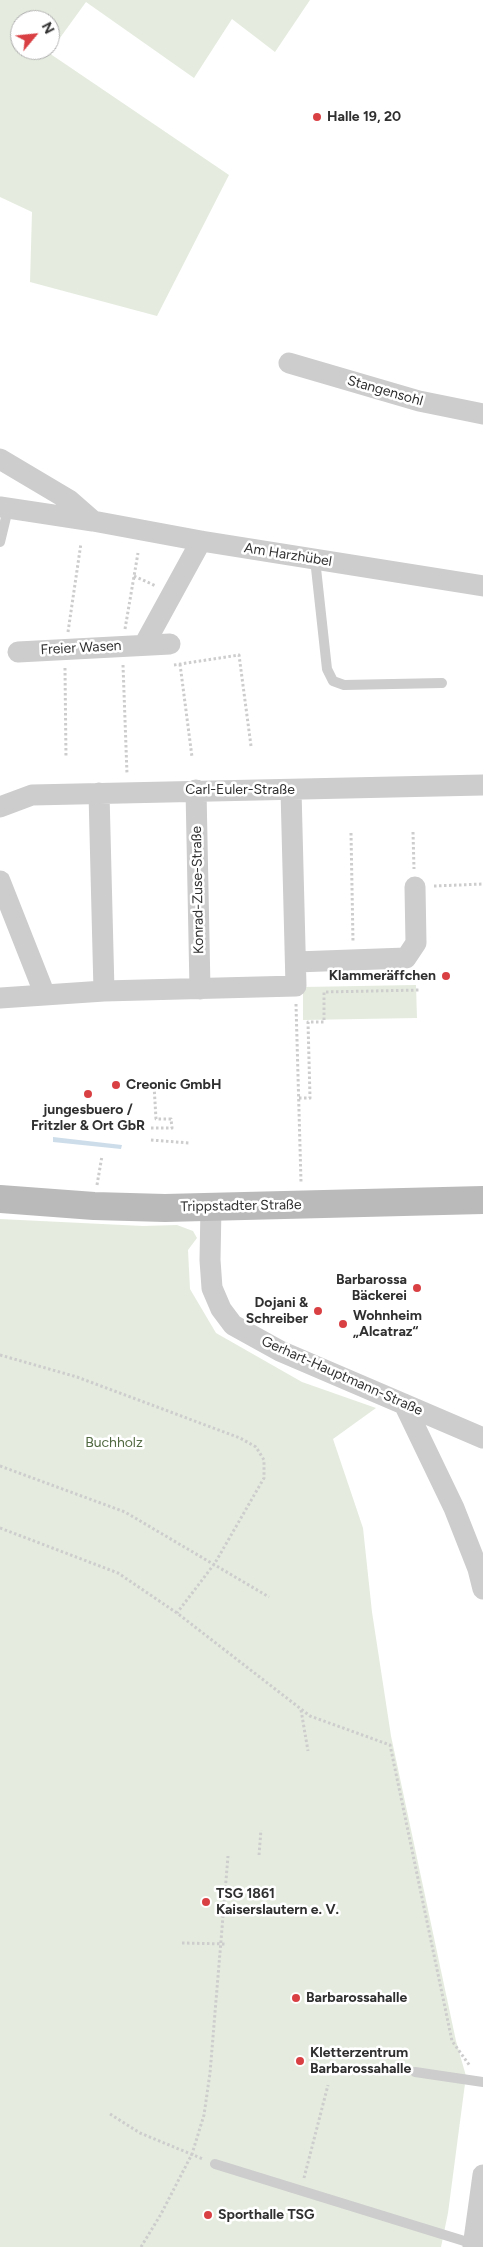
<!DOCTYPE html>
<meta charset="utf-8">
<style>
body{margin:0}
#map{position:relative;width:483px;height:2247px;overflow:hidden;background:#fff;font-family:Figtree,sans-serif}
canvas{display:block}
.north{position:absolute;left:10px;top:10px;width:50px;height:50px;box-sizing:border-box;background:#fff;border:1px solid #acacac;border-radius:50%;rotate:62deg;font-size:14px;font-weight:700;line-height:20px;text-align:center;color:#303030}
.north::after{content:'';display:block;margin:auto;width:18px;height:22px;background:#d94044;clip-path:polygon(50% 0,100% 100%,50% 72%,0 100%)}
</style>
<div id="map">
<canvas width="483" height="2247"></canvas>
<div class="north">N</div>
</div>
<script>
const c = document.querySelector('canvas').getContext('2d');
c.lineJoin = 'round';
function paint(path, color) { c.fillStyle = color; c.fill(path, 'evenodd'); }
const poly = rows => new Path2D(rows.map(r => 'M' + r).join(''));
function trace(path, color, width, dash) { c.strokeStyle = color; c.lineWidth = width; c.lineCap = dash ? 'butt' : 'round'; c.setLineDash(dash || []); c.stroke(path); }
function write(font, color, halo, rows, align = 'center') {
  c.font = font + ' Figtree,sans-serif'; c.lineWidth = 5; c.setLineDash([]); c.textBaseline = 'middle'; c.strokeStyle = halo; c.fillStyle = color; for (const [text, x, y, turn = 0] of rows) {
    c.save(); c.translate(x, y); c.rotate((+turn || 0) * Math.PI / 180); c.textAlign = isNaN(turn) ? turn : align; if (halo) c.strokeText(text, 0, 0); c.fillText(text, 0, 0); c.restore();
  }
}
const green = poly([
 [0,0,310,0,275,52,232,19,194,78,86,2,49,53,229,175,157,316,30,282,32,212,0,197],
 [20,20,50,20,50,50,20,50],
 [416,985,417,1018,303,1020,303,987],
 [0,1219,143,1226,177,1225,193,1231,197,1238,188,1250,190,1289,216,1333,302,1382,376,1408,333,1439,363,1528,372,1612,391,1736,456,2041,466,2076,448,2213,441,2247,0,2247]
]);
const water = poly([
 [53,1137,122,1145,121,1149,53,1142]
]);
const path = poly([
 [134,576,156,586],
 [125,629,138,553],
 [68,632,81,543],
 [180,664,192,757],
 [123,665,127,774],
 [174,665,239,655,251,746],
 [65,668,66,758],
 [413,832,414,869],
 [351,833,353,942],
 [434,886,483,884],
 [296,1004,301,1182],
 [299,1098,310,1098,308,1022,324,1022,324,992,420,990],
 [151,1128,172,1128,171,1119,156,1119,154,1085],
 [151,1140,189,1143],
 [97,1185,102,1156],
 [0,1355,77,1377,240,1438,256,1447,264,1460,264,1478,215,1563,177,1613],
 [0,1466,125,1512,269,1597],
 [0,1528,118,1573,177,1613,310,1716,390,1745,452,2041,470,2066],
 [301,1710,308,1751],
 [259,1855,261,1830],
 [182,1943,226,1944],
 [110,2114,140,2133,203,2159],
 [304,2178,328,2085],
 [141,2247,161,2214,192,2154,204,2115,210,2073,228,1856]
]);
const lane = poly([
 [0,542,8,509],
 [315,559,327,669,333,681,344,685,442,683],
 [415,2072,483,2082],
 [215,2164,474,2244]
]);
const street = poly([
 [289,363,419,401,483,414],
 [0,459,69,500,93,521],
 [0,507,93,521,201,541,483,586],
 [144,645,201,541],
 [18,652,170,644],
 [196,790,200,989],
 [99,793,104,991],
 [0,807,32,795,483,785],
 [0,881,45,995],
 [296,962,406,958,416,943,415,887],
 [0,998,104,991,296,986,291,790],
 [211,1207,210,1260,212,1288,221,1309,233,1325,280,1351,483,1438],
 [404,1404,454,1508,478,1569,483,1589],
 [473,2247,483,2175]
]);
const secondary = poly([
 [0,1199,94,1206,165,1208,483,1200]
]);
const markers = [
 [317,117,5,"#d94044"],
 [446,976,5,"#d94044"],
 [116,1085,5,"#d94044"],
 [88,1094,5,"#d94044"],
 [417,1288,5,"#d94044"],
 [318,1311,5,"#d94044"],
 [343,1324,5,"#d94044"],
 [206,1902,5,"#d94044"],
 [296,1998,5,"#d94044"],
 [300,2061,5,"#d94044"],
 [208,2215,5,"#d94044"]
];
const poiNames = [
 ["Halle 19, 20",327,117],
 ["Klammeräffchen",436,976,"right"],
 ["Creonic GmbH",126,1085],
 ["jungesbuero /",88,1110,"center"],
 ["Fritzler & Ort GbR",88,1126,"center"],
 ["Barbarossa",407,1280,"right"],
 ["Bäckerei",407,1296,"right"],
 ["Dojani &",308,1303,"right"],
 ["Schreiber",308,1319,"right"],
 ["Wohnheim",353,1316],
 ["„Alcatraz“",353,1332],
 ["TSG 1861",216,1894],
 ["Kaiserslautern e. V.",216,1910],
 ["Barbarossahalle",306,1998],
 ["Kletterzentrum",310,2053],
 ["Barbarossahalle",310,2069],
 ["Sporthalle TSG",218,2215]
];
const streetNames = [
 ["Stangensohl",385,391,16],
 ["Am Harzhübel",288,555,9],
 ["Freier Wasen",81,648,-3],
 ["Carl-Euler-Straße",240,790],
 ["Konrad-Zuse-Straße",198,890,-91],
 ["Trippstadter Straße",241,1206,-1],
 ["Gerhart-Hauptmann-Straße",342,1376,24]
];
const parkNames = [
 ["Buchholz",114,1443]
];
paint(green, '#e5ecdf');
paint(water, '#cdddea');
trace(path, '#cdcdcd', 3, [2.5, 2.5]);
trace(lane, '#cdcdcd', 10);
trace(street, '#cdcdcd', 21);
trace(secondary, '#bababa', 28);
for (const [x, y, r, color] of markers) { const dot = new Path2D(); dot.arc(x, y, r, 0, 2 * Math.PI); c.fillStyle = color; c.fill(dot); trace(dot, '#fff', 2); }
write('bold 14px', '#303030', '#fff', poiNames, 'left');
write('14px', '#303030', '#fff', streetNames);
write('14px', '#516940', '#fff', parkNames);
</script>
